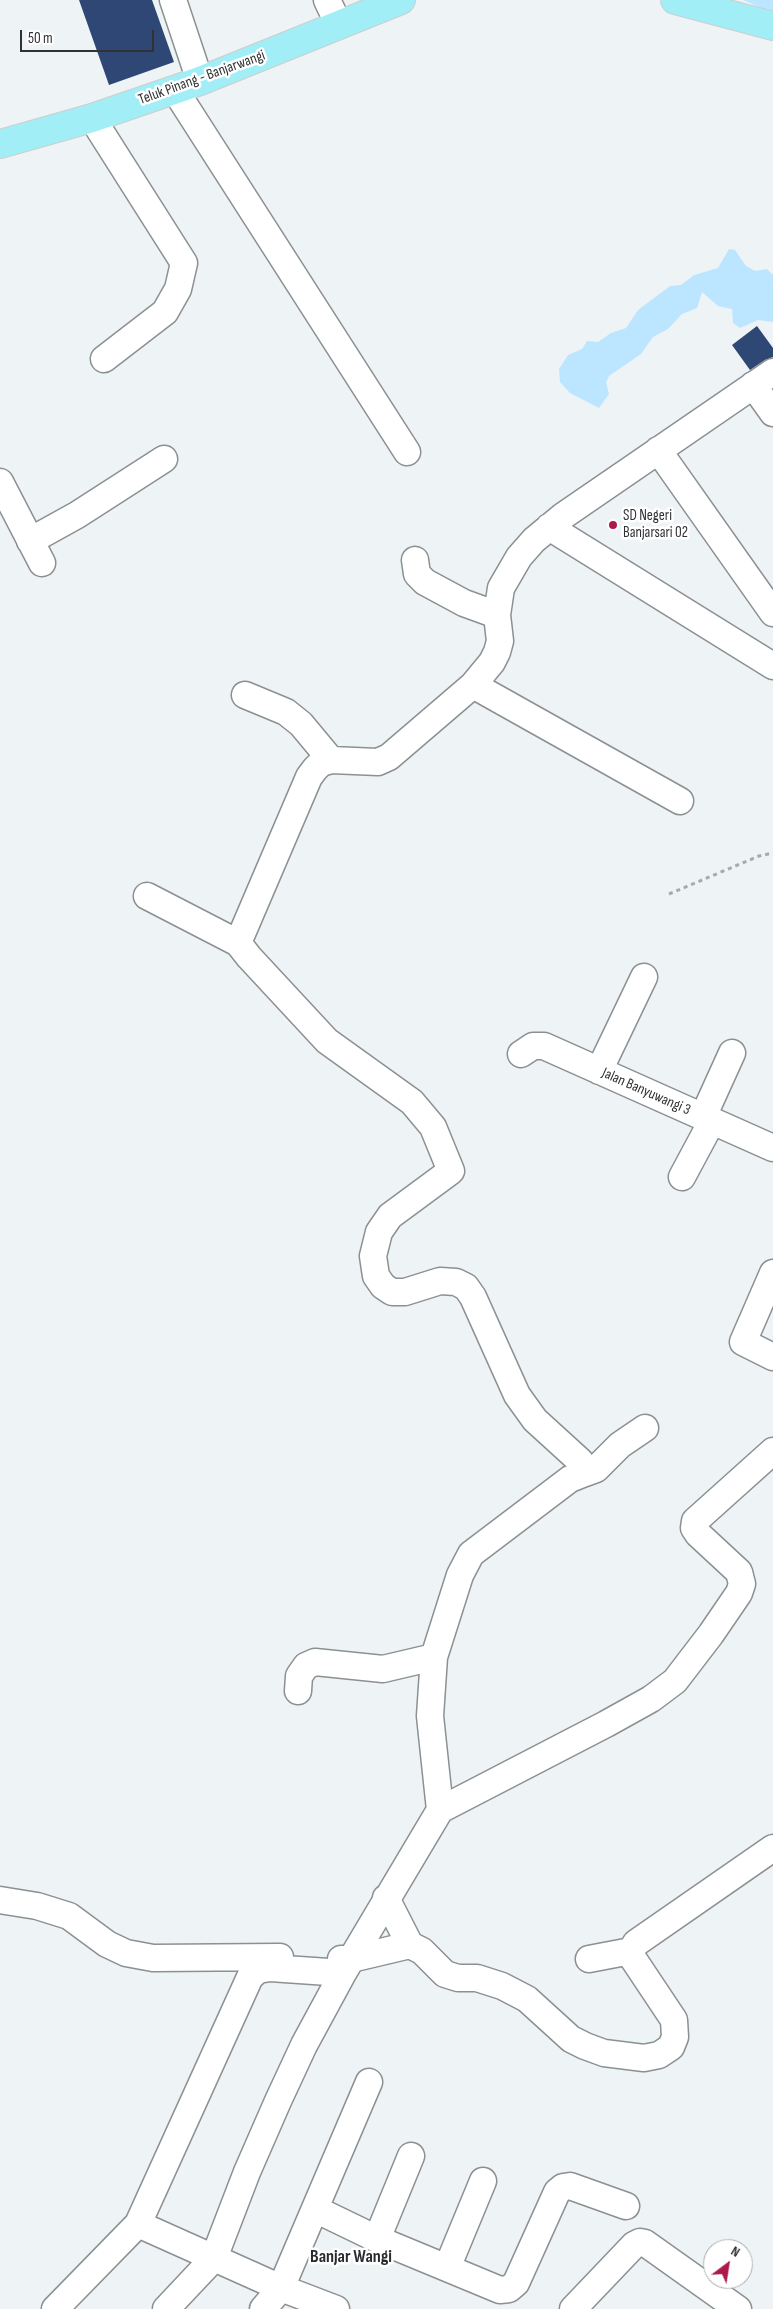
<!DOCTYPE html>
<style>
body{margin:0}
#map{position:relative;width:773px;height:2309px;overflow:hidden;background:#eef3f6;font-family:"Sofia Sans Condensed",sans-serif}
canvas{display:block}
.north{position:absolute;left:703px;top:2239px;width:50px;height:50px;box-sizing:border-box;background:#fff;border:1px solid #acadad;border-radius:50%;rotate:31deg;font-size:14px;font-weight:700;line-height:20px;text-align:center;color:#2f3132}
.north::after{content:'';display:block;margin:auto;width:18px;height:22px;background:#ac194a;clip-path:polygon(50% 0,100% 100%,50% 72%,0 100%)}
.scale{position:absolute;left:20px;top:30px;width:134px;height:22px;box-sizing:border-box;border:2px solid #2f3132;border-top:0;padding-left:6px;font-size:15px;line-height:18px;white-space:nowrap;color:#2f3132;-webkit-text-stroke:4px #fff;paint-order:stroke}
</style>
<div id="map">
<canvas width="773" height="2309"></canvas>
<div class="north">N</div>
<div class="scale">50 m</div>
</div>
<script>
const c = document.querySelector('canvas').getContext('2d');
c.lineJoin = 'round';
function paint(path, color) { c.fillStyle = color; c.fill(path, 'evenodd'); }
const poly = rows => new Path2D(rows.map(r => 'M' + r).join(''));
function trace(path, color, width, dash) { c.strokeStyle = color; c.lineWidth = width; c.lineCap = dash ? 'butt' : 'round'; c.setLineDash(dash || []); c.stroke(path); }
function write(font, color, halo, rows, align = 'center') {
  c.font = font + ' "Sofia Sans Condensed",sans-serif'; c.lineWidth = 5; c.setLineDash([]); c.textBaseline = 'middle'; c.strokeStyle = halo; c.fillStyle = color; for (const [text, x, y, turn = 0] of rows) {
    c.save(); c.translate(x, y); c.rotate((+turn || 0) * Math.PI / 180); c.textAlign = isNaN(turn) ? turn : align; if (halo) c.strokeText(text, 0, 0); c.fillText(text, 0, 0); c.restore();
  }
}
const green = poly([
 [743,0,773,0,773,27,759,7],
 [729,249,735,250,746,266,755,271,767,269,773,275,773,322,758,320,740,328,733,323,732,309,718,306,702,292,697,308,682,314,668,329,653,337,641,354,609,376,606,382,609,394,599,408,570,393,560,382,559,369,568,355,582,349,587,341,598,342,611,333,626,328,638,310,670,286,681,285,694,275,718,268]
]);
const building = poly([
 [79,0,152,0,174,62,109,85],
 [757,326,773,348,773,357,765,360,750,370,732,345]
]);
const path = poly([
 [669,894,759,856,773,853]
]);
const minor = poly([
 [173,0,200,81],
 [327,0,339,25],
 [175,90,407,452],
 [92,118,184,263,178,289,165,312,104,359],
 [753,385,773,413],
 [658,450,773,613],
 [0,482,42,563],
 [549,527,773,666],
 [30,541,77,515,164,459],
 [415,560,417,574,425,582,464,603,497,615],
 [473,685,680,801],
 [245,695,286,712,301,724,331,760],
 [147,896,238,943],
 [521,1054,533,1046,544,1046,773,1148],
 [599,1071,644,977],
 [703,1117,732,1053],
 [682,1177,712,1121],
 [773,1273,743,1342,773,1357],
 [585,1473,596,1469,620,1445,645,1428],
 [298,1691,299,1676,306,1666,315,1662,383,1669,434,1657],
 [440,1810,430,1716,434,1657,460,1575,471,1554,570,1479,585,1473,580,1461,535,1420,517,1395,473,1297,466,1287,456,1282,440,1281,405,1292,392,1292,383,1286,376,1276,373,1256,379,1232,390,1216,451,1171,433,1127,412,1102,327,1041,249,957,238,943,309,777,315,769,321,763,331,760,378,762,389,757,473,685,492,662,497,652,500,641,497,615,501,588,519,557,534,540,563,516,773,372],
 [386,1898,410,1945],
 [0,1900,37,1906,69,1916,107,1944,126,1953,153,1958,280,1957],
 [341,1959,351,1959,410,1945,422,1951,445,1974,458,1978,477,1978,502,1986,527,1999,571,2039,585,2046,604,2053,644,2058,659,2055,671,2047,675,2037,674,2020,632,1957,631,1951],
 [589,1959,631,1951,636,1943,773,1848],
 [315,2209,377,2239,500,2290,509,2289,516,2283,557,2192,563,2187,570,2186,626,2206],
 [138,2224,281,2288,336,2309],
 [377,2239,411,2156],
 [447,2268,483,2181],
 [55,2309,138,2224,250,1977,258,1970,270,1968,343,1973,440,1810,606,1724,651,1699,675,1681,711,1634,739,1593,742,1584,739,1572,698,1534,694,1528,695,1521,773,1451],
 [166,2309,214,2258,247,2172,278,2101,304,2045,343,1973],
 [263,2309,281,2288,369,2082],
 [573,2309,634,2245,640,2242,645,2243,738,2309]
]);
const major = poly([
 [675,0,773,26],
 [0,144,92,118,200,81,401,0]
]);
const markers = [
 [613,525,5,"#ac194a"]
];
const streetNames = [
 ["Teluk Pinang - Banjarwangi",202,78,-20],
 ["Jalan Banyuwangi 3",646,1092,24]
];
const poiNames = [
 ["SD Negeri",623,516],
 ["Banjarsari 02",623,533]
];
const quarterNames = [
 ["Banjar Wangi",351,2257]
];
paint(green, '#bce6ff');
paint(building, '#2e4774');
trace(minor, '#8b9092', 29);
trace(major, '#cdcece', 30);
trace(path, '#a6aaac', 3, [4, 4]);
trace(minor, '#fff', 26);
trace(major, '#a2eef7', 28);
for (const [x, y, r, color] of markers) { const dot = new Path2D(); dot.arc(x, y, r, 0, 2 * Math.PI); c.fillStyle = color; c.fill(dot); trace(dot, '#fff', 2); }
write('15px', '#2f3132', '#fff', streetNames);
write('15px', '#2f3132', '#fff', poiNames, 'left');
write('bold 18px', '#282c2e', '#fff', quarterNames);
</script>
